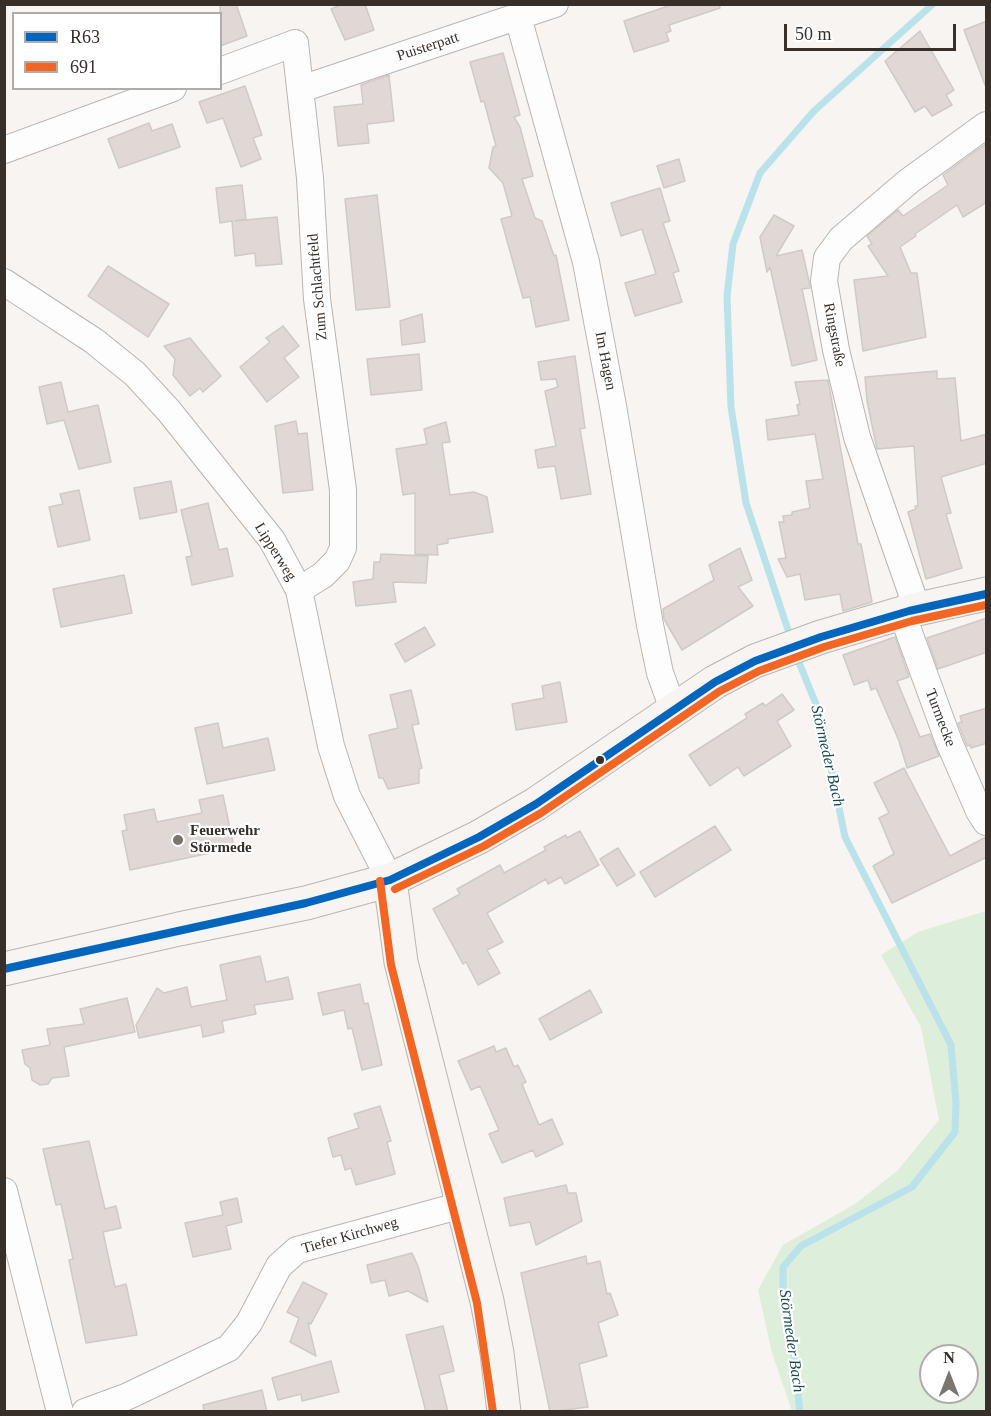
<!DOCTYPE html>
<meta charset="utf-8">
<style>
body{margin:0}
#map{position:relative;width:991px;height:1416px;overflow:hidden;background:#f8f4f2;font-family:Georgia,serif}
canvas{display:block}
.frame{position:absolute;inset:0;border:6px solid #372f29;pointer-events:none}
.legend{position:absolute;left:12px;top:12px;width:210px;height:78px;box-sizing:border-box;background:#fff;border:2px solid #afaca9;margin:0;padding:8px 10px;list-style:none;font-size:18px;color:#372f29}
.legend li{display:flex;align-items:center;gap:12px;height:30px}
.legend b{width:30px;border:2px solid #afaca9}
.north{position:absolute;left:919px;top:1344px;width:60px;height:60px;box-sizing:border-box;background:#fff;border:2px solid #afaca9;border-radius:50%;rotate:0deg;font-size:16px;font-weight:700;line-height:24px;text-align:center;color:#372f29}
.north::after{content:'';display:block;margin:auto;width:21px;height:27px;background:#7b746f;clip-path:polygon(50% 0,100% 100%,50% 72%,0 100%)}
.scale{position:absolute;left:784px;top:24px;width:172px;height:27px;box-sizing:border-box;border:3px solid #372f29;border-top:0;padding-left:8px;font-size:18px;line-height:21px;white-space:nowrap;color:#372f29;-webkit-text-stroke:4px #fff;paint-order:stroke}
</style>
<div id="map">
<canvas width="991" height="1416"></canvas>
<div class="frame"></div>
<ul class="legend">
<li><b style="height:8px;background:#0065bd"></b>R63</li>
<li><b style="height:8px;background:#f26522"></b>691</li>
</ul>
<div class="north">N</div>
<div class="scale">50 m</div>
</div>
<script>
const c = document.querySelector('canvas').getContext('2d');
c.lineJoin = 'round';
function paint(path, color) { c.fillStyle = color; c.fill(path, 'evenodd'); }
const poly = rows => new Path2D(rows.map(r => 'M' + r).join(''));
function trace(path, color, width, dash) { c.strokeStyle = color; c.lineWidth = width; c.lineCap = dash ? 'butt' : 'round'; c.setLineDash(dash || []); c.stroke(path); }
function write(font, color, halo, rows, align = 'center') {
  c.font = font + ' Georgia,serif'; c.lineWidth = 4.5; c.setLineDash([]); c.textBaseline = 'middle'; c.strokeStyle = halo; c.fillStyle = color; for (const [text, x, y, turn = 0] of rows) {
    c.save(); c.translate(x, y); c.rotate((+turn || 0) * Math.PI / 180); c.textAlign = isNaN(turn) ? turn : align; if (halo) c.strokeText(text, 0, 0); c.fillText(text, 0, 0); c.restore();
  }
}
const green = poly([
 [986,911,986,1411,792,1411,772,1353,758,1290,783,1245,855,1204,897,1171,939,1120,921,1027,881,955,918,932],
 [931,1356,967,1356,967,1392,931,1392]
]);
const stream = poly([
 [791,639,746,503,731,407,727,296,733,244,760,173,814,111,933,4],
 [796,655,820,714,845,837,951,1045,956,1103,955,1132,912,1187,801,1246,783,1267,783,1297,794,1356,800,1412]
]);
const building = poly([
 [220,4,236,4,247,36,220,46,220,4],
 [343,4,365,4,374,30,345,40,331,9,343,4],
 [674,4,719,4,720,8,669,25,671,31,666,33,669,41,634,52,624,21,674,4],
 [987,21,987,84,985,85,964,30,987,21],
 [920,31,954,90,946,95,952,105,932,116,925,106,915,112,885,61,920,31],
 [503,53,520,115,514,117,520,127,533,176,522,179,535,218,542,221,554,256,556,255,569,320,536,327,530,297,523,298,501,219,512,216,503,183,489,168,493,147,496,146,484,101,481,102,470,62,503,53],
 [389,75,394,121,367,124,369,143,338,146,334,107,363,104,361,85,389,75],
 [245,86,262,135,253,138,261,159,241,167,223,118,207,123,199,102,245,86],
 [149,123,152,131,172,124,180,147,119,168,108,139,149,123],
 [987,143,987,202,963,217,957,205,915,234,916,236,900,247,911,273,917,273,926,337,863,351,854,280,888,276,868,246,872,244,867,236,898,210,903,216,948,185,943,175,987,143],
 [679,159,685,181,664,188,657,166,679,159],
 [242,185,246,219,235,221,277,217,282,264,256,266,255,253,235,256,232,221,220,223,216,188,242,185],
 [660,188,670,221,663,223,679,271,673,273,682,302,635,316,625,283,656,274,642,229,621,236,611,203,660,188],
 [377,195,390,307,356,310,345,199,377,195],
 [774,215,794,226,776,256,802,250,809,281,810,288,802,289,817,360,792,366,770,267,767,272,760,237,774,215],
 [108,266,169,304,148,337,88,296,108,266],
 [422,314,425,342,402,345,400,321,422,314],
 [283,326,299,346,284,358,299,377,267,402,240,367,270,342,266,338,283,326],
 [190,338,221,376,203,392,200,388,190,396,173,375,175,359,164,346,190,338],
 [419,354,422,390,371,395,367,359,419,354],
 [575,356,585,428,580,429,591,494,561,499,555,466,538,468,535,450,556,446,545,391,558,387,556,379,541,380,538,362,575,356],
 [937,371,937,379,955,378,961,441,987,434,987,463,941,477,951,513,946,514,962,568,926,579,908,512,916,509,915,506,918,506,914,446,877,449,867,401,865,377,937,371],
 [828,380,858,544,861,544,872,602,843,611,840,594,805,600,800,574,787,577,778,559,786,558,779,522,784,522,783,516,792,515,792,512,810,508,806,481,823,479,815,434,768,440,766,420,799,415,797,405,800,404,795,382,828,380],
 [61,382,68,412,98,405,111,462,79,469,64,420,47,424,39,387,61,382],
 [296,421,298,434,307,433,313,490,283,493,275,426,296,421],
 [446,422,450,442,442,443,450,495,474,492,487,497,493,532,448,539,448,543,437,545,438,555,415,554,415,493,403,495,396,449,427,444,424,429,446,422],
 [171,481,177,512,140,519,134,488,171,481],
 [79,490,90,540,58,547,49,507,63,504,60,494,79,490],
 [208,503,219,550,227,548,233,576,192,585,186,557,192,556,181,510,208,503],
 [740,548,752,580,738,587,753,606,682,650,664,619,663,609,714,580,709,565,740,548],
 [381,554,428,556,426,583,393,582,396,602,356,606,353,582,373,579,374,562,380,562,381,554],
 [124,575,132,613,61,627,53,589,124,575],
 [987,618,987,652,938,669,927,638,987,618],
 [425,627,435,645,405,662,395,644,425,627],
 [895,637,909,677,897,681,920,737,930,734,939,756,907,768,899,741,876,688,871,690,868,680,854,685,843,655,895,637],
 [560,682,567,722,516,730,512,704,544,698,542,686,560,682],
 [411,690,419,724,412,725,422,768,419,769,419,783,388,789,383,778,379,778,369,735,398,728,390,695,411,690],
 [782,694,794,710,777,721,791,746,744,776,738,767,710,786,689,755,747,718,745,714,763,703,765,706,782,694],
 [987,708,987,743,971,748,970,745,967,746,958,723,962,722,960,716,987,708],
 [218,723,223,748,268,738,275,770,207,784,195,728,218,723],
 [904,768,950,856,986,837,987,857,892,903,873,866,894,854,879,818,889,813,874,783,904,768],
 [223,795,234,848,130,870,122,831,127,830,124,815,154,809,157,822,202,813,199,800,223,795],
 [715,826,731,850,655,897,640,872,715,826],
 [580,831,599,865,565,884,561,877,548,884,546,879,487,913,503,942,487,950,500,973,478,985,466,962,463,964,433,909,460,894,457,889,500,865,504,873,546,850,544,847,566,835,567,838,580,831],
 [618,848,635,875,617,886,600,859,618,848],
 [260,956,266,982,288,977,293,999,254,1005,256,1014,222,1021,224,1032,203,1037,201,1025,139,1038,136,1025,157,988,164,993,187,987,191,1007,227,1000,220,965,260,956],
 [360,984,364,1004,368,1003,382,1065,362,1070,352,1028,348,1029,344,1010,323,1015,318,993,360,984],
 [590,990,602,1012,550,1040,539,1019,590,990],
 [127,998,135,1032,64,1047,69,1076,52,1078,48,1084,40,1085,32,1080,30,1068,25,1064,22,1050,50,1045,47,1029,84,1024,80,1009,127,998],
 [494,1046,496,1052,506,1048,514,1067,518,1065,526,1082,522,1084,539,1125,552,1119,563,1144,536,1157,533,1150,502,1163,489,1134,499,1130,480,1086,471,1090,458,1061,494,1046],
 [380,1106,391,1141,387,1142,395,1174,356,1185,351,1168,345,1170,341,1155,333,1157,328,1138,359,1128,354,1114,380,1106],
 [89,1141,105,1209,116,1206,121,1228,103,1232,115,1287,126,1284,137,1335,86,1343,69,1260,73,1259,61,1204,56,1205,43,1149,89,1141],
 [566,1185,568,1193,576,1193,582,1221,536,1245,530,1222,510,1226,504,1198,566,1185],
 [237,1198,242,1222,226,1226,231,1249,193,1257,185,1223,223,1215,220,1202,237,1198],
 [412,1253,418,1266,428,1302,408,1291,389,1296,385,1280,371,1283,367,1265,412,1253],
 [586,1256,587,1264,600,1261,607,1294,610,1293,618,1315,598,1323,607,1356,579,1364,588,1407,550,1412,521,1273,586,1256],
 [303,1282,327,1294,311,1324,308,1323,316,1356,290,1342,299,1318,287,1312,303,1282],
 [443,1326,454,1371,439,1375,448,1412,426,1412,406,1335,443,1326],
 [331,1361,339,1392,302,1401,301,1394,278,1400,272,1378,331,1361],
 [262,1390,267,1412,204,1412,203,1405,262,1390]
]);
const minor = poly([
 [518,17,586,262,613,406,650,625,660,673,673,709],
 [220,71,295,43,310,178,317,299,343,490,343,548,337,561,323,575,299,590],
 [301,89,555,4],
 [986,125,909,181,841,239,827,258,824,281,836,350,857,437,912,594,907,627,949,742,979,811,986,822],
 [4,150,173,88],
 [4,282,94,341,135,374,169,411,272,540,299,590,331,746,347,796,390,880],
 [4,1191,60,1412],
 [85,1412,126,1397,229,1348,249,1323,279,1266,297,1250,462,1205]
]);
const secondary = poly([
 [390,880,401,962,487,1301,497,1353,504,1412],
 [4,969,179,929,306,903,390,880,479,837,536,804,715,682,755,661,821,637,909,611,986,594]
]);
const bus1 = poly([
 [4,969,306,903,390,880,479,837,536,804,715,682,755,661,821,637,909,611,986,594]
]);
const bus2 = poly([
 [380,881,391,965,477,1303,493,1412],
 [395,889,484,846,541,813,720,691,759,671,824,647,912,621,986,605]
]);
const markers = [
 [600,760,5,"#372f29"],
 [178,840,6,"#7b746f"]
];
const streetNames = [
 ["Puisterpatt",428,47,-18],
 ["Zum Schlachtfeld",318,287,-95],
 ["Ringstraße",834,335,79],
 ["Im Hagen",605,361,79],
 ["Lipperweg",275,552,58],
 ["Turmecke",940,718,69],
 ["Tiefer Kirchweg",350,1236,-16]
];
const poiNames = [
 ["Feuerwehr",190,831],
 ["Störmede",190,848]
];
const waterNames = [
 ["Störmeder Bach",827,756,77],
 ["Störmeder Bach",791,1341,82]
];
paint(green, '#ddeedb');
trace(stream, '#bae2ea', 7);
paint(building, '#dfd8d5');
trace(building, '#d0cac7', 1.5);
trace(minor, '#bab5b2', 28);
trace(secondary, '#bab5b2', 35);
trace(minor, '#fefdfd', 26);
trace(secondary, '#f8f4f2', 33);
trace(bus1, '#0065bd', 8);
trace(bus2, '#f26522', 8);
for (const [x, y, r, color] of markers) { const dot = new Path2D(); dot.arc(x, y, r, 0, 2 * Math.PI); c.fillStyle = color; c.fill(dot); trace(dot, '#fff', 2); }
write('15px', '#372f29', '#fff', streetNames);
write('bold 15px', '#372f29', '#fff', poiNames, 'left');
write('italic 16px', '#174b53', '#fff', waterNames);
</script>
